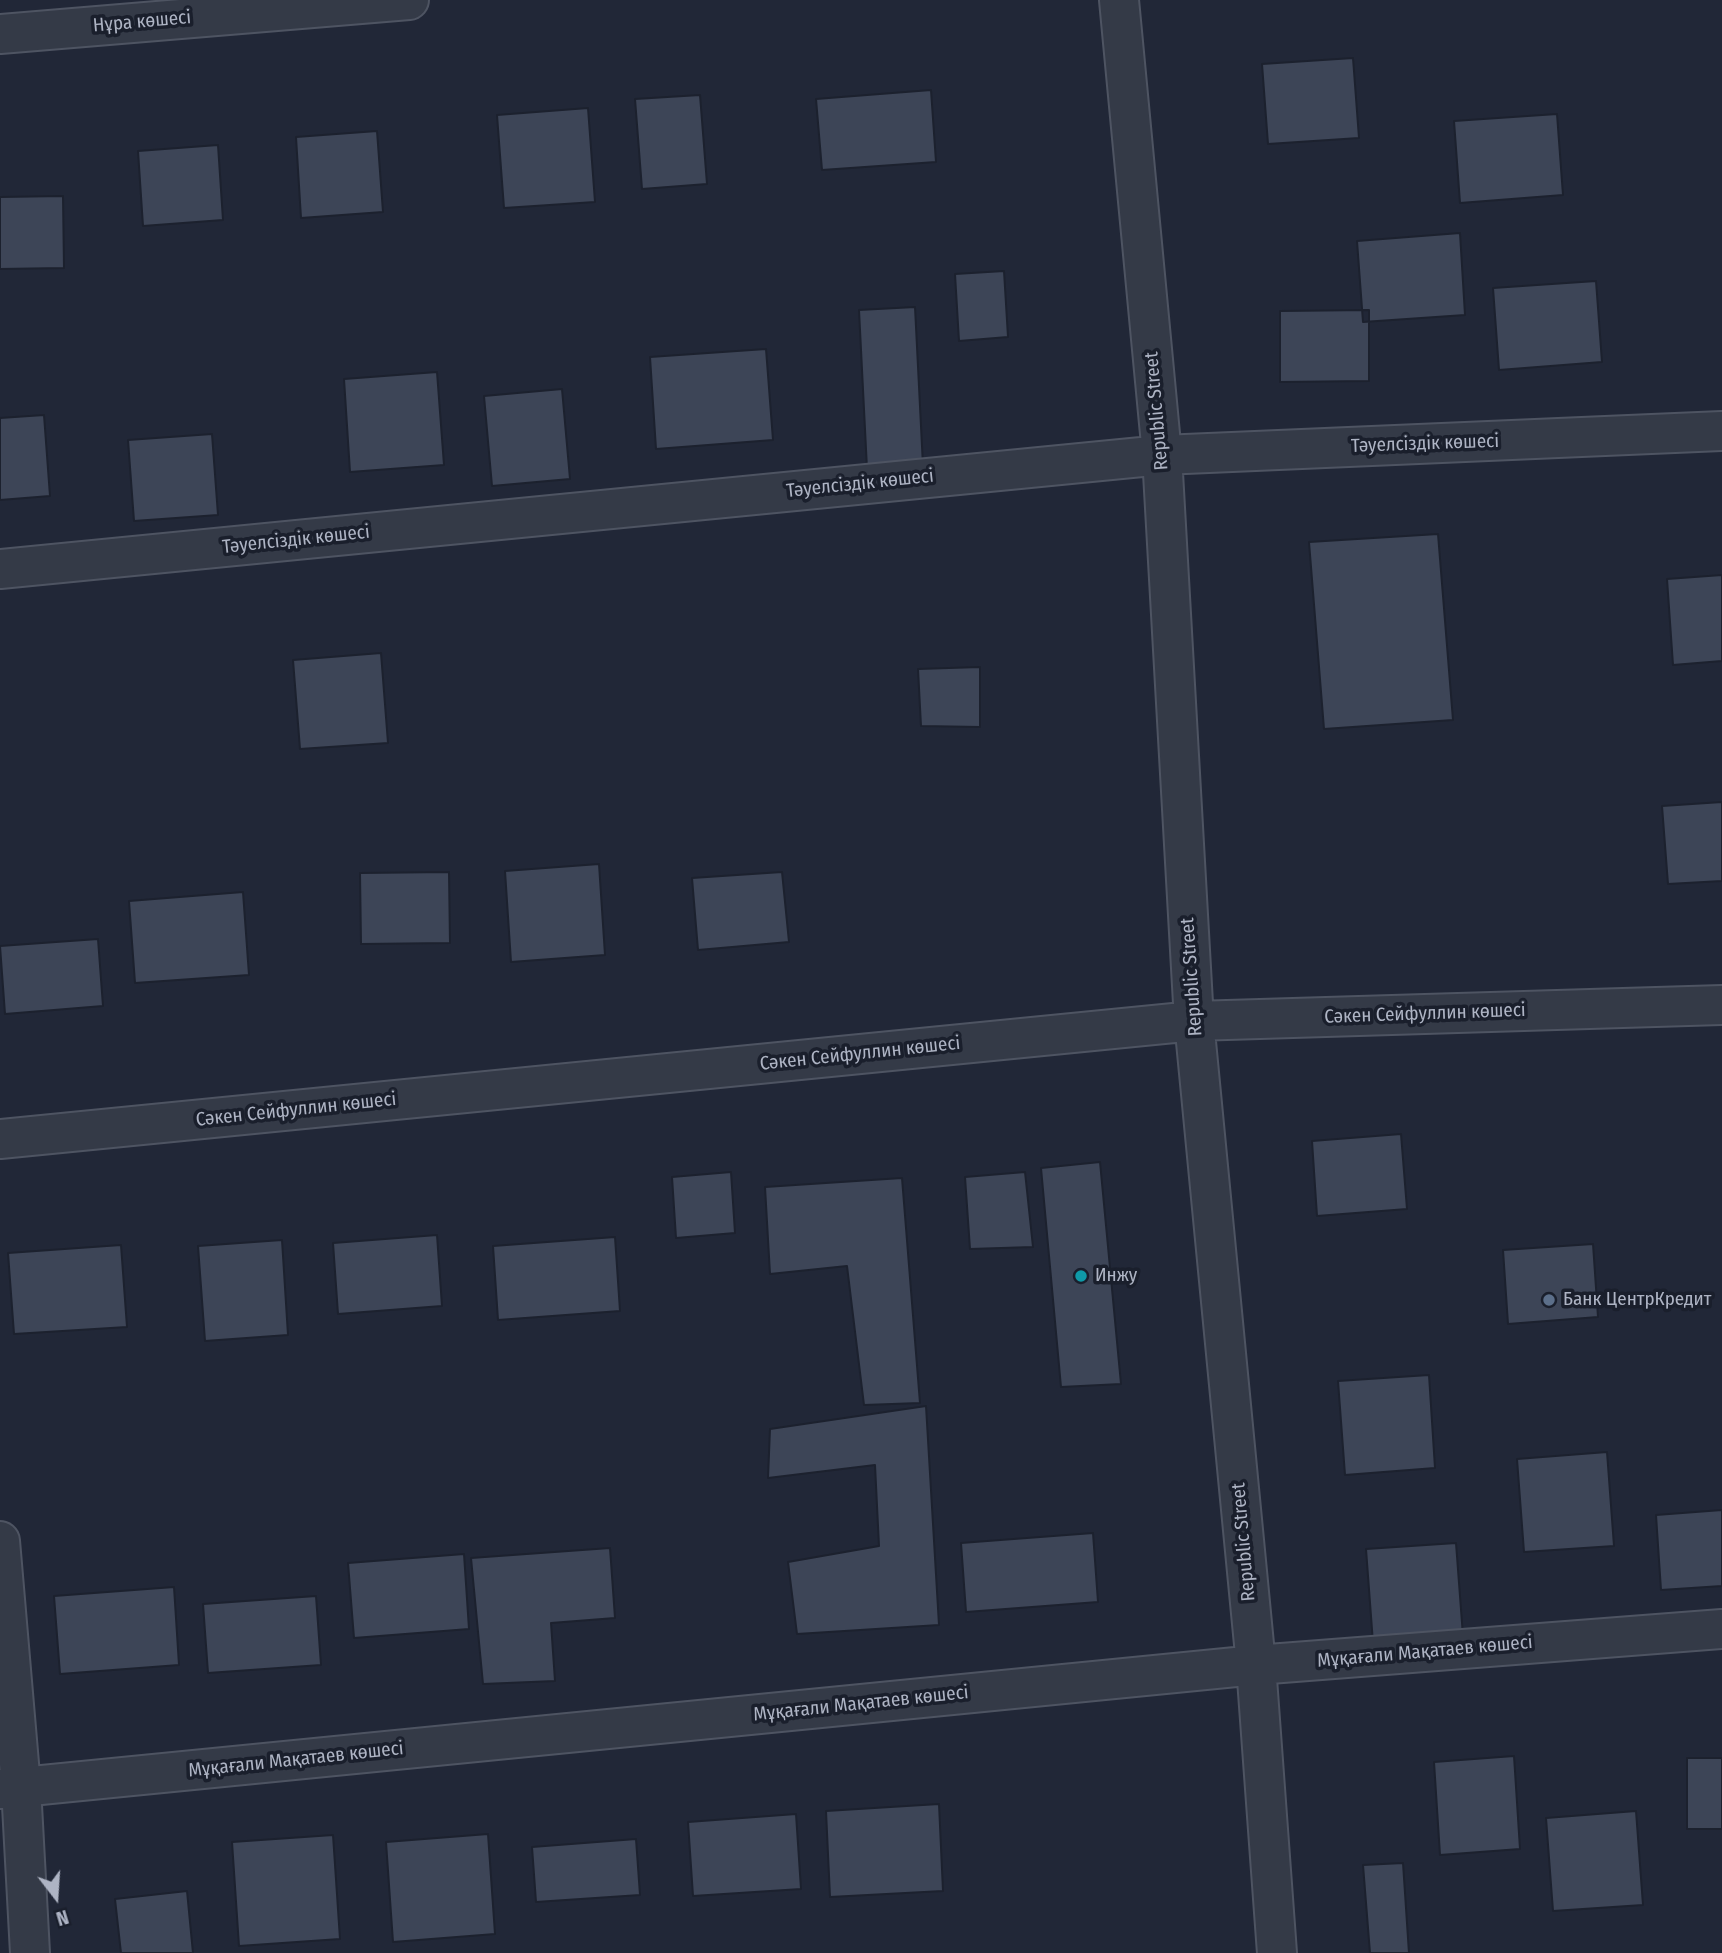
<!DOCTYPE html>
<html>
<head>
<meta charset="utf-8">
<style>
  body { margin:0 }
  #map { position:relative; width:1722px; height:1953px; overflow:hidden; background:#212737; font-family:"Fira Sans Condensed",sans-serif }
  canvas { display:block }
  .north { position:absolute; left:21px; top:1862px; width:70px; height:70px; -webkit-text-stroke:5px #1a1f2c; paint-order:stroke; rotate:163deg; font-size:19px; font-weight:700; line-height:28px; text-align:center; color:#aeb4c4 }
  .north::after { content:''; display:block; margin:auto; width:24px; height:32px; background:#aeb4c4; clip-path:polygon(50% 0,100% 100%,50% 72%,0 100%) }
</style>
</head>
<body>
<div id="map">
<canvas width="1722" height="1953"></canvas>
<div class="north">N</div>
</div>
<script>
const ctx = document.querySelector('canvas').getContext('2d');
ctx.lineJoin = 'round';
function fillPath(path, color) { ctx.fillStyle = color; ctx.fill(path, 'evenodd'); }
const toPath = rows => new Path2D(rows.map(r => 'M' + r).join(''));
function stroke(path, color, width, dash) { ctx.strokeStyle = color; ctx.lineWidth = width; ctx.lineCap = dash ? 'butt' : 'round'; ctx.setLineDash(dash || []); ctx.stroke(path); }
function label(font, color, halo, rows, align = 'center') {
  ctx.font = font + ' "Fira Sans Condensed",sans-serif'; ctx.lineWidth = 7; ctx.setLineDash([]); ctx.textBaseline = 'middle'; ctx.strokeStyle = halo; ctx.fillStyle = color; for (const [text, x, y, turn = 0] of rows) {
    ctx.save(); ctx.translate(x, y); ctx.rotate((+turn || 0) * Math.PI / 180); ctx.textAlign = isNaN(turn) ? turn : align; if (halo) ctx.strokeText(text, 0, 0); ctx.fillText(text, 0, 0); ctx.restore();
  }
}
const building = toPath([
  [1353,58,1359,138,1268,144,1262,64,1353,58],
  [931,90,936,162,822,170,816,99,931,90],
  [700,95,707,184,642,189,635,99,700,95],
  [588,108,595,202,504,208,497,115,588,108],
  [1557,114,1563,195,1460,203,1454,121,1557,114],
  [377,131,383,212,301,218,296,137,377,131],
  [218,145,223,220,143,226,138,151,218,145],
  [63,196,64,268,0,269,0,197,63,196],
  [1460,233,1465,315,1363,322,1357,241,1460,233],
  [1004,271,1008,337,959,341,955,274,1004,271],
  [1596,281,1602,362,1499,370,1493,288,1596,281],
  [915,307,923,466,867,469,859,310,915,307],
  [1369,310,1369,381,1280,382,1280,311,1369,310],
  [766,349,773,440,656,449,650,357,766,349],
  [437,372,444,465,350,472,344,379,437,372],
  [562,389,570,479,492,486,484,396,562,389],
  [44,415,50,496,0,500,0,418,44,415],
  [212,434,218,515,134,521,128,440,212,434],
  [1438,534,1453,720,1324,729,1309,542,1438,534],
  [1722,575,1722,661,1673,665,1667,579,1722,575],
  [381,653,388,743,300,749,293,660,381,653],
  [980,667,980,727,921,726,918,669,980,667],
  [1722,802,1722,881,1668,884,1662,806,1722,802],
  [599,864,605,955,511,962,505,871,599,864],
  [449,872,450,943,361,944,360,873,449,872],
  [782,872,789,942,698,950,692,878,782,872],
  [243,892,249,975,135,983,129,901,243,892],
  [98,939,103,1006,5,1014,0,946,98,939],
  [1401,1134,1407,1209,1317,1216,1312,1141,1401,1134],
  [1100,1162,1121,1384,1061,1387,1041,1168,1100,1162],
  [731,1172,735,1233,676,1238,672,1177,731,1172],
  [1025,1172,1033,1247,970,1249,965,1177,1025,1172],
  [902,1178,920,1403,864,1405,847,1266,770,1274,765,1187,902,1178],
  [437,1235,442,1306,338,1314,333,1243,437,1235],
  [615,1237,620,1311,498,1320,493,1246,615,1237],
  [282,1240,288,1335,205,1341,198,1246,282,1240],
  [1593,1244,1598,1317,1508,1324,1503,1250,1593,1244],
  [121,1245,127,1327,14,1334,8,1253,121,1245],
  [1429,1375,1435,1468,1345,1475,1338,1381,1429,1375],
  [926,1406,939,1625,797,1634,788,1562,879,1546,875,1465,768,1478,770,1429,926,1406],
  [1607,1452,1614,1546,1524,1552,1517,1459,1607,1452],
  [1722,1510,1722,1586,1661,1590,1656,1515,1722,1510],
  [1093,1533,1098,1602,966,1612,961,1543,1093,1533],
  [1456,1543,1463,1636,1373,1643,1366,1549,1456,1543],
  [610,1548,615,1618,551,1623,555,1681,483,1684,471,1558,610,1548],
  [464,1554,469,1629,354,1638,348,1563,464,1554],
  [174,1587,179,1665,60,1674,54,1596,174,1587],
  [316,1596,321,1665,208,1673,203,1604,316,1596],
  [1514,1756,1520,1849,1440,1855,1434,1762,1514,1756],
  [1687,1758,1722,1758,1722,1829,1687,1829,1687,1758],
  [939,1804,943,1891,830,1897,826,1811,939,1804],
  [1636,1811,1643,1905,1553,1911,1546,1818,1636,1811],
  [796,1814,801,1889,693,1896,688,1822,796,1814],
  [488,1834,495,1934,393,1942,386,1842,488,1834],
  [333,1835,340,1939,239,1946,232,1842,333,1835],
  [636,1839,640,1895,536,1902,532,1847,636,1839],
  [1403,1863,1409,1953,1370,1953,1363,1865,1403,1863],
  [187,1891,193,1953,121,1953,115,1899,187,1891]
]);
fillPath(building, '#3d4557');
stroke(building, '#1c212e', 2);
const minor = toPath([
  [1119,0,1162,455,1194,1021,1256,1665,1277,1953],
  [0,34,409,0],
  [0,569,1162,455,1722,431],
  [0,1139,1194,1021,1722,1005],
  [0,1541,21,1787,30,1953],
  [0,1789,1256,1665,1722,1629]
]);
stroke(minor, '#4e5462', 42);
stroke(minor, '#343a47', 38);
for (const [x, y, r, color] of [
  [1081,1276,7,"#0f9aa8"],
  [1549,1300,7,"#5c6f8a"]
]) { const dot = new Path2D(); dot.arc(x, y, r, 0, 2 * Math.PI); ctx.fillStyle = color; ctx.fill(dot); stroke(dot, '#1a1f2c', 2.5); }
label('19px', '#aeb4c4', '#1a1f2c', [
  ["Нұра көшесі",142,22,-5],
  ["Republic Street",1157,411,-95],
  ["Тәуелсіздік көшесі",1425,444,-2],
  ["Тәуелсіздік көшесі",860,484,-6],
  ["Тәуелсіздік көшесі",296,540,-6],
  ["Republic Street",1192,977,-94],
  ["Сәкен Сейфуллин көшесі",1425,1014,-2],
  ["Сәкен Сейфуллин көшесі",860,1054,-6],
  ["Сәкен Сейфуллин көшесі",296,1110,-6],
  ["Republic Street",1244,1542,-95],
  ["Мұқағали Мақатаев көшесі",1425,1652,-5],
  ["Мұқағали Мақатаев көшесі",861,1704,-6],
  ["Мұқағали Мақатаев көшесі",296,1760,-6]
]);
label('19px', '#aeb4c4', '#1a1f2c', [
  ["Инжу",1095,1276],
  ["Банк ЦентрКредит",1563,1300]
], 'left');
</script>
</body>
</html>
